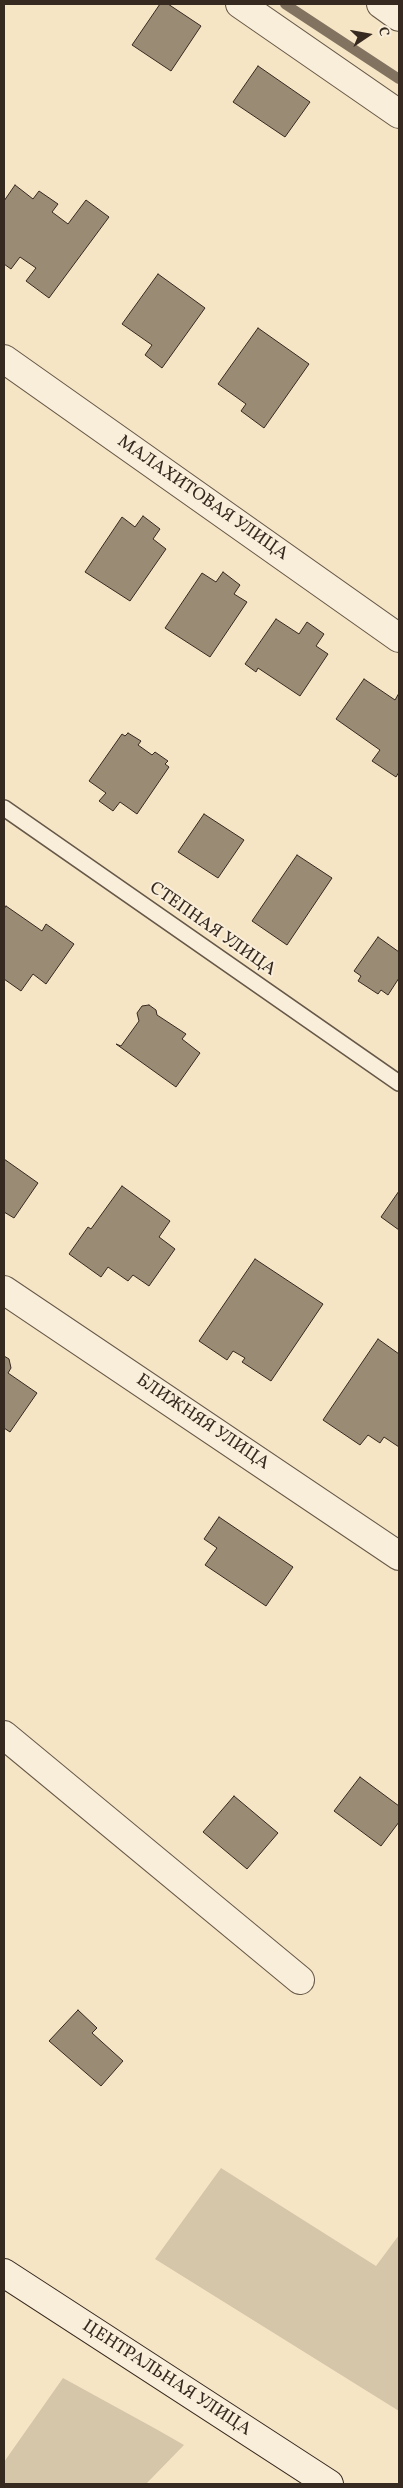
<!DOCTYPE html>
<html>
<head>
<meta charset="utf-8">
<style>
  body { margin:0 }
  #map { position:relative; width:403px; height:2488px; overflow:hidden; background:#f6e5c5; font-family:Vollkorn,serif }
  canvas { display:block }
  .frame { position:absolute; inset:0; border:5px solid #36291f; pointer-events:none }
  .north { position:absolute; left:343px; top:10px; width:50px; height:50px; -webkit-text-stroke:4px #f9eed9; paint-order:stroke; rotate:78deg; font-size:14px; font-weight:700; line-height:20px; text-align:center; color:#36291f }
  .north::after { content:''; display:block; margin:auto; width:18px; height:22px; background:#36291f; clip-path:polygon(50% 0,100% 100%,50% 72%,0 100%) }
</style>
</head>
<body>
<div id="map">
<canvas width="403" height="2488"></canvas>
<div class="frame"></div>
<div class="north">С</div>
</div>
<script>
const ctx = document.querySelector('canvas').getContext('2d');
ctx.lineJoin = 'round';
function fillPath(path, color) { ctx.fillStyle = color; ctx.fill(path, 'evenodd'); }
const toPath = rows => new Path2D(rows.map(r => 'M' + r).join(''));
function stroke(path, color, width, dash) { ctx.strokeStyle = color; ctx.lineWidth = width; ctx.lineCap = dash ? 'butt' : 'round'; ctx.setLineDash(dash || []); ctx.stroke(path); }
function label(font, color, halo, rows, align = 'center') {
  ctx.font = font + ' Vollkorn,serif'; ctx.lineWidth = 4; ctx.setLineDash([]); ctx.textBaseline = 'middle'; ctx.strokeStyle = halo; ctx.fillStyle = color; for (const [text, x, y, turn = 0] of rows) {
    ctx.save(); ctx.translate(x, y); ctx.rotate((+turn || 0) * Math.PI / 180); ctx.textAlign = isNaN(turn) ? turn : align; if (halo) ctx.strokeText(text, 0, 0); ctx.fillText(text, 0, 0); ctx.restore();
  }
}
fillPath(toPath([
  [221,2168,376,2266,399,2235,399,2411,155,2259],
  [63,2378,156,2429,184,2445,146,2484,4,2484,4,2462]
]), '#d5c5a9');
stroke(toPath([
  [285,4,399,79]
]), '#827361', 10);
const building = toPath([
  [160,4,168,4,201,26,171,71,132,45,160,4],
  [258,66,310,102,285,137,233,102,258,66],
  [15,185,33,199,39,191,58,204,52,212,68,224,86,200,109,217,49,298,26,281,36,268,20,257,11,269,4,264,4,201,15,185],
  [158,274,205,308,162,368,145,355,152,345,122,324,158,274],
  [258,328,309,364,264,428,241,411,246,404,218,384,258,328],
  [143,516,160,529,153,539,166,549,130,601,85,572,122,517,135,527,143,516],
  [223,572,240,585,234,594,247,602,210,657,165,628,202,573,216,582,223,572],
  [276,619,299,634,307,622,324,634,316,646,328,654,300,696,258,668,256,672,245,664,276,619],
  [364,679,395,700,399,693,399,772,396,777,372,761,380,750,336,719,364,679],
  [128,733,141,741,138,745,152,755,155,752,168,761,165,764,169,767,137,814,120,802,113,811,99,801,106,793,89,781,122,734,125,736,128,733],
  [204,814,244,840,218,878,178,852,204,814],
  [297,855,332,878,287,945,252,921,297,855],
  [6,906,42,931,46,924,74,944,46,984,33,974,21,991,4,979,4,909,6,906],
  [378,937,399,952,399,978,388,995,381,990,378,994,358,981,361,976,354,971,378,937],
  [149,1005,156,1010,157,1015,186,1034,182,1039,200,1053,176,1087,116,1044,121,1046,139,1021,137,1013,142,1006,149,1005],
  [4,1159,38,1183,14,1218,4,1212,4,1159],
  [122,1186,170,1221,159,1237,175,1249,149,1286,133,1275,128,1281,108,1267,101,1277,69,1254,88,1227,91,1229,122,1186],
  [399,1191,399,1230,381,1217,399,1191],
  [255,1259,323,1304,271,1381,242,1362,245,1358,233,1351,227,1360,199,1341,255,1259],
  [378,1339,399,1354,399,1447,384,1437,380,1443,368,1435,360,1445,323,1420,378,1339],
  [4,1356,9,1359,11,1368,8,1373,37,1393,10,1432,4,1428,4,1356],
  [219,1517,293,1567,266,1606,205,1565,217,1548,204,1539,219,1517],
  [360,1777,399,1806,399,1822,381,1846,334,1811,360,1777],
  [234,1796,278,1833,247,1869,203,1832,234,1796],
  [78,2010,97,2028,92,2033,123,2061,101,2086,49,2041,78,2010]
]);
fillPath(building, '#9a8b75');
stroke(building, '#36291f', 1);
const service = toPath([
  [4,808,399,1083]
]);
const minor = toPath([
  [240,4,399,114],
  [381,4,399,17],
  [4,359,399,638],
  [4,1290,399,1556],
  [4,1735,300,1980]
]);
const secondary = toPath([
  [4,2273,329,2484]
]);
stroke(service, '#665848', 18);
stroke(minor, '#665848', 30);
stroke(secondary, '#36291f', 30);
stroke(service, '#f9eed9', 15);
stroke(minor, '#f9eed9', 28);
stroke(secondary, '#f9eed9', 28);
label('18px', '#36291f', '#f9eed9', [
  ["МАЛАХИТОВАЯ УЛИЦА",202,499,35],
  ["СТЕПНАЯ УЛИЦА",212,930,35],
  ["БЛИЖНЯЯ УЛИЦА",202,1423,34],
  ["ЦЕНТРАЛЬНАЯ УЛИЦА",166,2379,33]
]);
</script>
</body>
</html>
